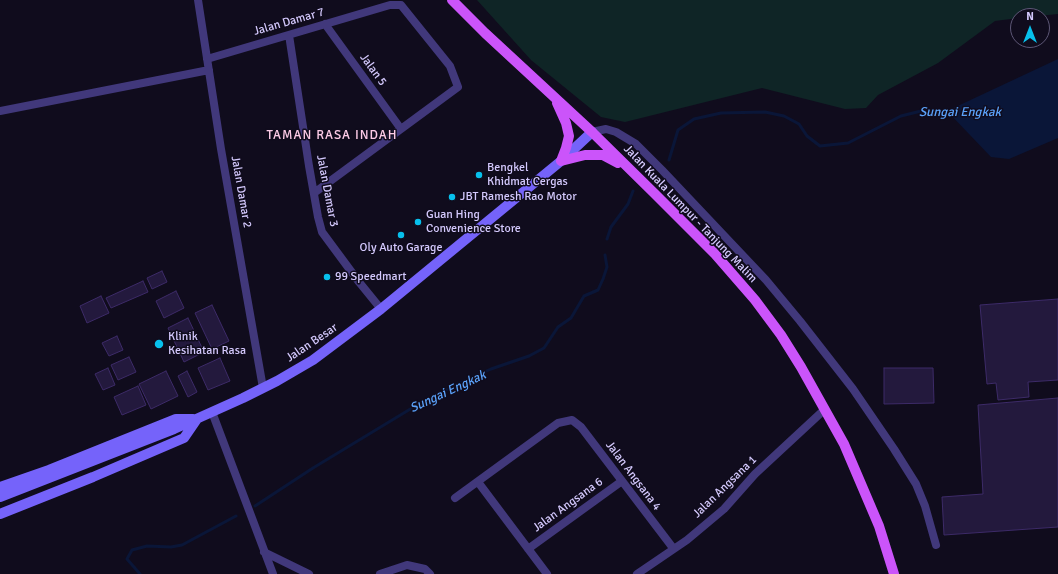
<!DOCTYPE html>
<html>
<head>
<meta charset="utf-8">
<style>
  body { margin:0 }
  #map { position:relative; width:1058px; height:574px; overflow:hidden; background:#100c1d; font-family:Signika,sans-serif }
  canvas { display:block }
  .north { position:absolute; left:1010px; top:8px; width:40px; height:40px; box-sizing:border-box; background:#100c1d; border:1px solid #5e5877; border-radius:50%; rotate:0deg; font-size:11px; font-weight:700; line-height:16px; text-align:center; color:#d4c9fd }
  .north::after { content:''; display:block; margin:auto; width:14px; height:18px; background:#07c0ec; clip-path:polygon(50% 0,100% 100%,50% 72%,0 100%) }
</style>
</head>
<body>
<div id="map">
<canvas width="1058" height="574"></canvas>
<div class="north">N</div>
</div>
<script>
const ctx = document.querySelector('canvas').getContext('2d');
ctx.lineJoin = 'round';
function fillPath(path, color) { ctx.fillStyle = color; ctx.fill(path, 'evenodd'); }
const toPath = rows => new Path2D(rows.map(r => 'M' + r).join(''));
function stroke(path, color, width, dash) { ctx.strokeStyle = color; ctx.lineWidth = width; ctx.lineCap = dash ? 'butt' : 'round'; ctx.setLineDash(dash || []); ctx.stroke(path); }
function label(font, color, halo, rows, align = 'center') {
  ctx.font = font + ' Signika,sans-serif'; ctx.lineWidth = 3; ctx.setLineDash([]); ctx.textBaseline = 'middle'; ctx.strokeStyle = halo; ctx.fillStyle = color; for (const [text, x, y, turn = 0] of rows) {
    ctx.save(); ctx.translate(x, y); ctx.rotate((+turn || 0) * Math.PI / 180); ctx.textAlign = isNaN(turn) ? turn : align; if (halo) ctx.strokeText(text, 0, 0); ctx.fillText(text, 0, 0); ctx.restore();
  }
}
fillPath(toPath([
  [477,0,1058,0,1058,14,1038,16,1018,16,1018,18,995,21,938,63,878,95,866,108,845,109,762,88,625,122,601,117,531,60]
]), '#0f2526');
fillPath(toPath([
  [1058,59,1058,138,1009,159,991,157,947,111]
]), '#0a1638');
stroke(toPath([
  [669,160,678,130,694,119,721,113,765,112,784,116,799,124,807,136,820,146,848,143,901,116,921,111,950,111],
  [607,239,611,227,628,204,633,191],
  [255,506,313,468,412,408,462,382,491,369,529,356,544,348,558,327,571,318,584,296,598,290,603,279,607,267,605,255],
  [140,574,127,559,132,550,147,546,171,547,182,545,236,516]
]), '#0a1638', 3);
const building = toPath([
  [162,271,167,282,152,289,147,278,162,271],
  [143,281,148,292,111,308,106,298,143,281],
  [176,291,184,308,164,318,156,301,176,291],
  [101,296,109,313,87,323,80,306,101,296],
  [1058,299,1058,380,1028,382,1029,397,998,400,996,383,987,384,980,305,1058,299],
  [212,305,229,341,212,349,195,313,212,305],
  [188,318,204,352,184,362,168,328,188,318],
  [117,336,123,350,109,356,102,343,117,336],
  [129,357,136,372,118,380,111,365,129,357],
  [220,358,230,381,208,390,198,368,220,358],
  [108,368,115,385,103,390,95,374,108,368],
  [884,368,933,368,934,403,884,404,884,368],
  [166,371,178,396,151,409,139,384,166,371],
  [187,371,197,392,188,397,178,376,187,371],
  [138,386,146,405,122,415,114,397,138,386],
  [1058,398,1058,527,944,535,942,497,983,494,978,405,1058,398]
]);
fillPath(building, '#23193d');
stroke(building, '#3d2b68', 1);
stroke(toPath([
  [198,0,221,149,263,388],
  [325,24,401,129],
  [289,35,309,166,318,217,322,232,359,282,381,309],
  [207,59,390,5,401,5,450,66,458,87,314,193],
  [0,111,209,70],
  [592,132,606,129,616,132,636,144,662,170,766,280,800,321,853,389,894,449,916,484,925,506,936,545],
  [212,412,273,574],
  [478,482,547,574],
  [455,498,558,423,572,420,581,427,673,548],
  [528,549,622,481],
  [264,552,309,574],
  [380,574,407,565,425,569,430,574],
  [637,574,687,540,724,509,755,474,824,410]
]), '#41387b', 8);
stroke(toPath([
  [0,487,49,470,176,419,193,419],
  [0,497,174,429,243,398,277,381,313,360,381,309,561,161,592,132],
  [0,514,93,477,184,438,197,419]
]), '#7563fa', 10);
stroke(toPath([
  [452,0,485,33,592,132,654,193,715,254,755,300,781,335,801,367,844,444,879,526,894,574],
  [557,103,566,123,569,136,566,148,561,161],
  [561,161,585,155,603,155,618,163]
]), '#cb54fa', 10);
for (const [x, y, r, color] of [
  [479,175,4,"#07c0ec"],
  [452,197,4,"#07c0ec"],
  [418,222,4,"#07c0ec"],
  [401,235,4,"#07c0ec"],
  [327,277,4,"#07c0ec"],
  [159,344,5,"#07c0ec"]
]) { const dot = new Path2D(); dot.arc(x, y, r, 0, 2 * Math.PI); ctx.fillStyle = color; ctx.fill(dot); stroke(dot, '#100c1d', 1.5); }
label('12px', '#d4c9fd', '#100c1d', [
  ["Jalan Damar 7",289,22,-16],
  ["Jalan 5",373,70,54],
  ["Jalan Damar 3",327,191,79],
  ["Jalan Damar 2",241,192,80],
  ["Jalan Kuala Lumpur - Tanjung Malim",690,214,46],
  ["Jalan Besar",312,343,-34],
  ["Jalan Angsana 4",633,476,53],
  ["Jalan Angsana 1",725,487,-44],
  ["Jalan Angsana 6",568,505,-36]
]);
label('12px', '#d4c9fd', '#100c1d', [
  ["Bengkel",487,168],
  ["Khidmat Cergas",487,182],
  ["JBT Ramesh Rao Motor",460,197],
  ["Guan Hing",426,215],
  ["Convenience Store",426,229],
  ["Oly Auto Garage",401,248,"center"],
  ["99 Speedmart",335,277],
  ["Klinik",168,337],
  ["Kesihatan Rasa",168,351]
], 'left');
label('italic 13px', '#5ba2fa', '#100c1d', [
  ["Sungai Engkak",960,113],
  ["Sungai Engkak",448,392,-25]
]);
ctx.letterSpacing = '1px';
label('13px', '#fdcbe7', '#100c1d', [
  ["TAMAN RASA INDAH",332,136]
]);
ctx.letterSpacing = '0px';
</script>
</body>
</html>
